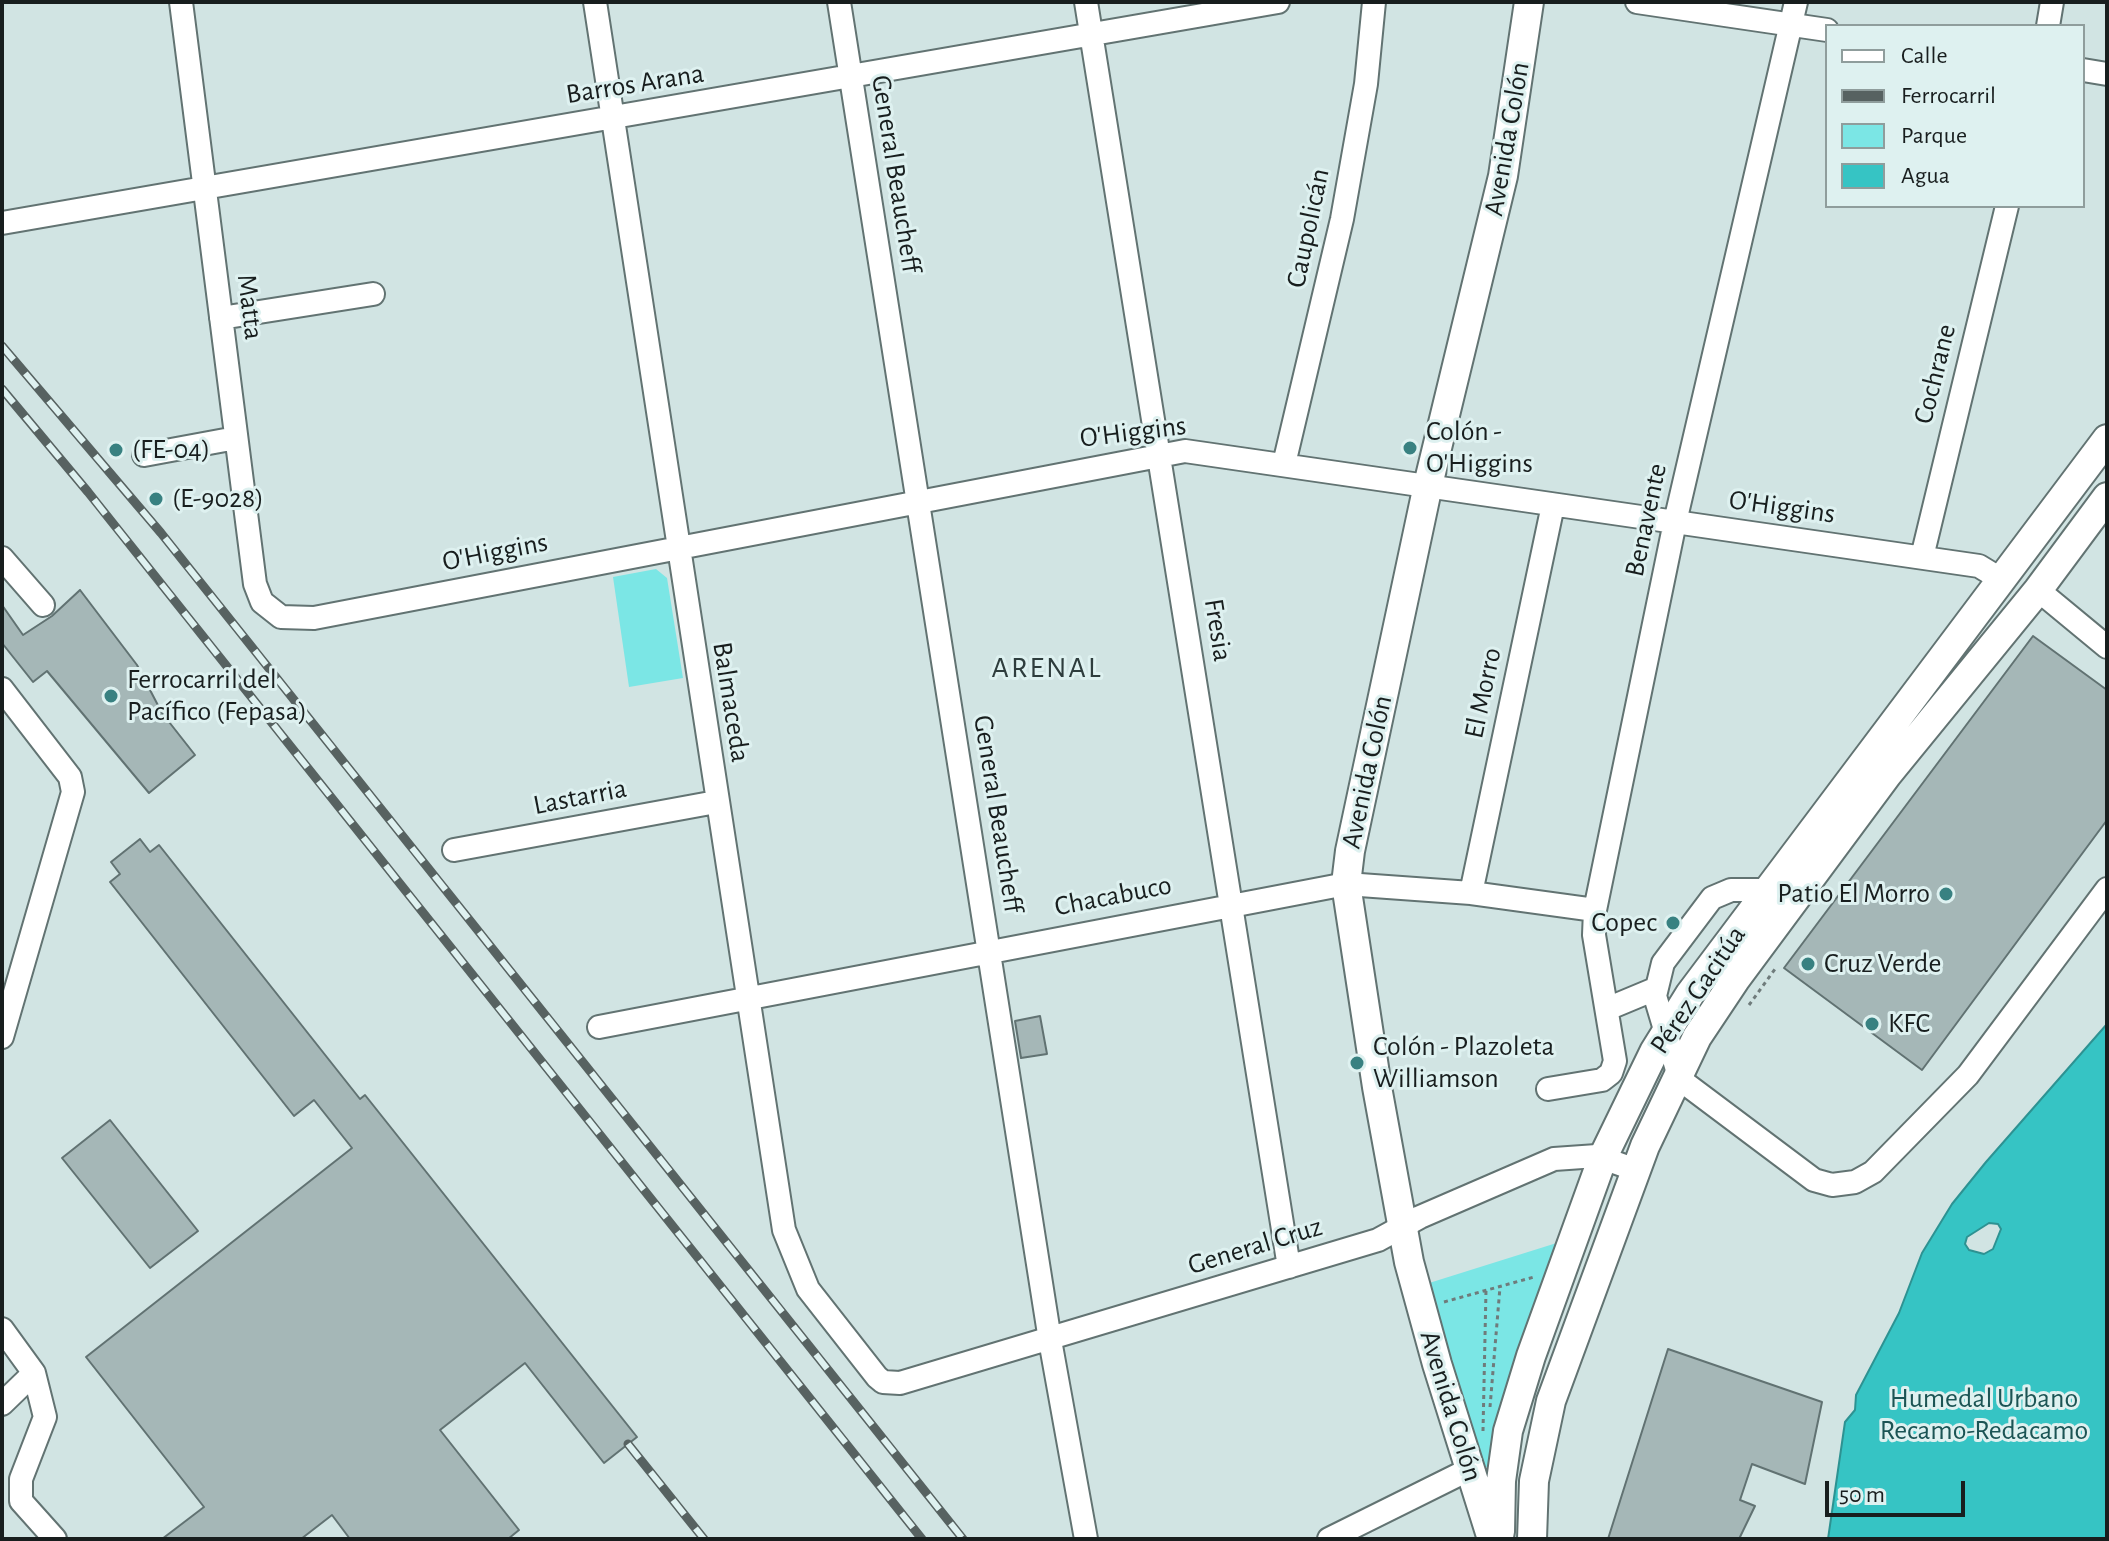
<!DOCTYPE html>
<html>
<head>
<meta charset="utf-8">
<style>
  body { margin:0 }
  #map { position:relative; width:2109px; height:1541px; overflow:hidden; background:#d1e4e3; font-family:"Alegreya Sans",sans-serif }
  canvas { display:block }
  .frame { position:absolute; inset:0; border:4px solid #181e1e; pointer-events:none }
  .legend { position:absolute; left:1825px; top:24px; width:260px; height:184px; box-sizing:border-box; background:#def1f0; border:2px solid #8f9d9c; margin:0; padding:10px 14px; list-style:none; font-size:24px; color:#181e1e }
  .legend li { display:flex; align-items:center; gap:16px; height:40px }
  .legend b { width:40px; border:2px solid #8f9d9c }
  .scale { position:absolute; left:1825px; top:1481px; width:140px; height:36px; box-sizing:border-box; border:4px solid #181e1e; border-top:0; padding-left:10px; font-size:24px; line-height:28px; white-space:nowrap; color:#181e1e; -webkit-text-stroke:6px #def1f0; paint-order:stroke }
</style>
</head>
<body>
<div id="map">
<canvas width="2109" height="1541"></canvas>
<div class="frame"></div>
<ul class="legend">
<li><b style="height:10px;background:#fff"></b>Calle</li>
<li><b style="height:10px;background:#576261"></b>Ferrocarril</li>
<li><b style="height:22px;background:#7be6e5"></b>Parque</li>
<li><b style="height:22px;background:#36c4c4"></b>Agua</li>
</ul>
<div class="scale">50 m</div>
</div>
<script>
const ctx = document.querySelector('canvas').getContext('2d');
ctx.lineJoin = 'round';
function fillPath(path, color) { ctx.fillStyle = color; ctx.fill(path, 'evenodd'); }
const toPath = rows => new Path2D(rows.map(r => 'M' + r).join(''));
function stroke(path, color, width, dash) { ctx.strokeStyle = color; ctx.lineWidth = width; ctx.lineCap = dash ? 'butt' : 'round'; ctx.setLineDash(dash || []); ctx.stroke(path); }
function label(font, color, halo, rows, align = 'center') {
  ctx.font = font + ' "Alegreya Sans",sans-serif'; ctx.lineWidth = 6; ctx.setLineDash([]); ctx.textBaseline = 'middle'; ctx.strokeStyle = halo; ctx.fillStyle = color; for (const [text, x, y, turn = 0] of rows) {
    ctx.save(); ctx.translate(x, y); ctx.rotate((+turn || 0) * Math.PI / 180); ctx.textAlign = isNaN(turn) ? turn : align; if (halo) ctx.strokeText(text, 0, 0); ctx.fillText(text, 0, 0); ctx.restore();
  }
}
fillPath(toPath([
  [656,569,667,578,683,678,629,687,613,577],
  [1563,1241,1492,1467,1482,1467,1426,1284]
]), '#7be6e5');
const water = toPath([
  [2107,1024,2107,1539,1828,1539,1845,1422,1855,1410,1856,1395,1899,1313,1922,1253,1952,1204,1986,1162,2107,1024],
  [1989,1223,1998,1224,2001,1229,1993,1249,1984,1254,1969,1250,1965,1244,1967,1237,1989,1223]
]);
fillPath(water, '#36c4c4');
stroke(water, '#2d9292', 2);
const building = toPath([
  [80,590,137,665,162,713,195,755,149,793,47,671,33,682,2,643,2,605,23,635,52,616,80,590],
  [2033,636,2107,690,2107,820,1922,1070,1784,968,2033,636],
  [140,839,150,852,159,845,360,1099,365,1095,637,1437,604,1463,525,1363,440,1430,519,1530,508,1539,350,1539,332,1515,301,1539,162,1539,204,1507,86,1357,352,1148,314,1100,294,1116,110,882,120,874,111,862,140,839],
  [1040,1016,1047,1054,1021,1058,1015,1021,1040,1016],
  [110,1120,198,1231,150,1268,62,1158,110,1120],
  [1668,1349,1822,1402,1805,1484,1752,1464,1740,1500,1755,1506,1739,1539,1608,1539,1668,1349]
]);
fillPath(building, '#a5b7b7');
stroke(building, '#617272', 2);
const minor = toPath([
  [181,2,255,584,262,602,281,617,314,618,1185,451,1979,566,2002,580],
  [595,2,784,1230,808,1289,877,1377,883,1382,900,1383,1378,1240,1420,1217,1554,1159,1597,1156,1636,1170],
  [839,2,1050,1340,1086,1539],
  [1086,2,1289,1267],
  [1637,2,1827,30],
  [2048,26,2052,2],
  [2083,70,2107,74],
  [2,223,1278,2],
  [221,318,373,294],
  [144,455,236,438],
  [1284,464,1342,219,1366,84,1374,2],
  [1922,557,2007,206],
  [2,558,43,605],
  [2038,590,2107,647],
  [2,689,70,777,73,792,2,1037],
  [454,850,716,802],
  [1768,890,1731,890,1712,898,1663,963,1655,996,1678,1073,1686,1084,1814,1180,1832,1185,1855,1182,1873,1172,1968,1075,2107,889],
  [1471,893,1553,505],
  [1607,1009,1655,989],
  [599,1027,1346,884,1471,893,1595,910],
  [1548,1089,1602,1080,1611,1073,1615,1061,1594,935,1595,910,1675,522,1796,2],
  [2,1329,34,1373,45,1417,21,1479,21,1501,55,1539],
  [2,1404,34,1373],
  [1329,1539,1470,1469]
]);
const major = toPath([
  [1500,1532,1501,1481,1508,1431,1531,1356,1603,1157,1654,1052,1690,994,2107,439],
  [1492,1539,1437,1364,1409,1262,1377,1087,1346,884,1350,851,1428,485,1503,176,1529,2],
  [1532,1539,1534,1481,1551,1401,1645,1146,1697,1037,1735,980,1887,775,2038,590,2107,497]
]);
stroke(minor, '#627372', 26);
stroke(major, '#627372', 32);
stroke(toPath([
  [1749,1005,1775,969],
  [1444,1302,1534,1277],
  [1490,1407,1500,1287],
  [1483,1431,1486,1290]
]), '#6f7b7b', 3, [4, 4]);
stroke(minor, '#fff', 22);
stroke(major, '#fff', 28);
const rail = toPath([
  [2,346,161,533,963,1539],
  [2,389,88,492,922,1539],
  [628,1444,704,1539]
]);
stroke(rail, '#576261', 9);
stroke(rail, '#def1f0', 6, [18]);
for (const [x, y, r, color] of [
  [1410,448,8,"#388181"],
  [116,450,8,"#388181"],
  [156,499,8,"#388181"],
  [111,696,8,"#388181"],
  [1946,894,8,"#388181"],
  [1673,923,8,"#388181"],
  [1808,964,8,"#388181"],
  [1872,1024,8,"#388181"],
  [1357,1063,8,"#388181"]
]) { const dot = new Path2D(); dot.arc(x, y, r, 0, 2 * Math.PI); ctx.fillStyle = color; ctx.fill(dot); stroke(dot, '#def1f0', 3); }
label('28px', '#181e1e', '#def1f0', [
  ["Barros Arana",635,84,-9],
  ["Avenida Colón",1507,139,-80],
  ["General Beaucheff",896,174,81],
  ["Caupolicán",1308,228,-78],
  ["Matta",250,307,83],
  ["Cochrane",1935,374,-76],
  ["O'Higgins",1133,432,-7],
  ["O'Higgins",1782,507,8],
  ["Benavente",1646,520,-78],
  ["O'Higgins",495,552,-11],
  ["Fresia",1218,630,81],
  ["El Morro",1483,693,-78],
  ["Balmaceda",731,702,81],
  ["Avenida Colón",1367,772,-78],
  ["Lastarria",580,797,-11],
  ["General Beaucheff",998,814,81],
  ["Chacabuco",1113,896,-11],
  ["Pérez Gacitúa",1698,990,-56],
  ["General Cruz",1255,1246,-17],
  ["Avenida Colón",1451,1406,73]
]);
label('28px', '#181e1e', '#def1f0', [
  ["Colón -",1426,432],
  ["O'Higgins",1426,464],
  ["(FE-04)",132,450],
  ["(E-9028)",172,499],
  ["Ferrocarril del",127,680],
  ["Pacífico (Fepasa)",127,712],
  ["Patio El Morro",1930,894,"right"],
  ["Copec",1657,923,"right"],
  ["Cruz Verde",1824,964],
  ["KFC",1888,1024],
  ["Colón - Plazoleta",1373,1047],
  ["Williamson",1373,1079]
], 'left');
label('28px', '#1b5454', '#def1f0', [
  ["Humedal Urbano",1984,1399],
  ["Recamo-Redacamo",1984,1431]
]);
ctx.letterSpacing = '2px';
label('30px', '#2e3d3d', '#def1f0', [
  ["ARENAL",1047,668]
]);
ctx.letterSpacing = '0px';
</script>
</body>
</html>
